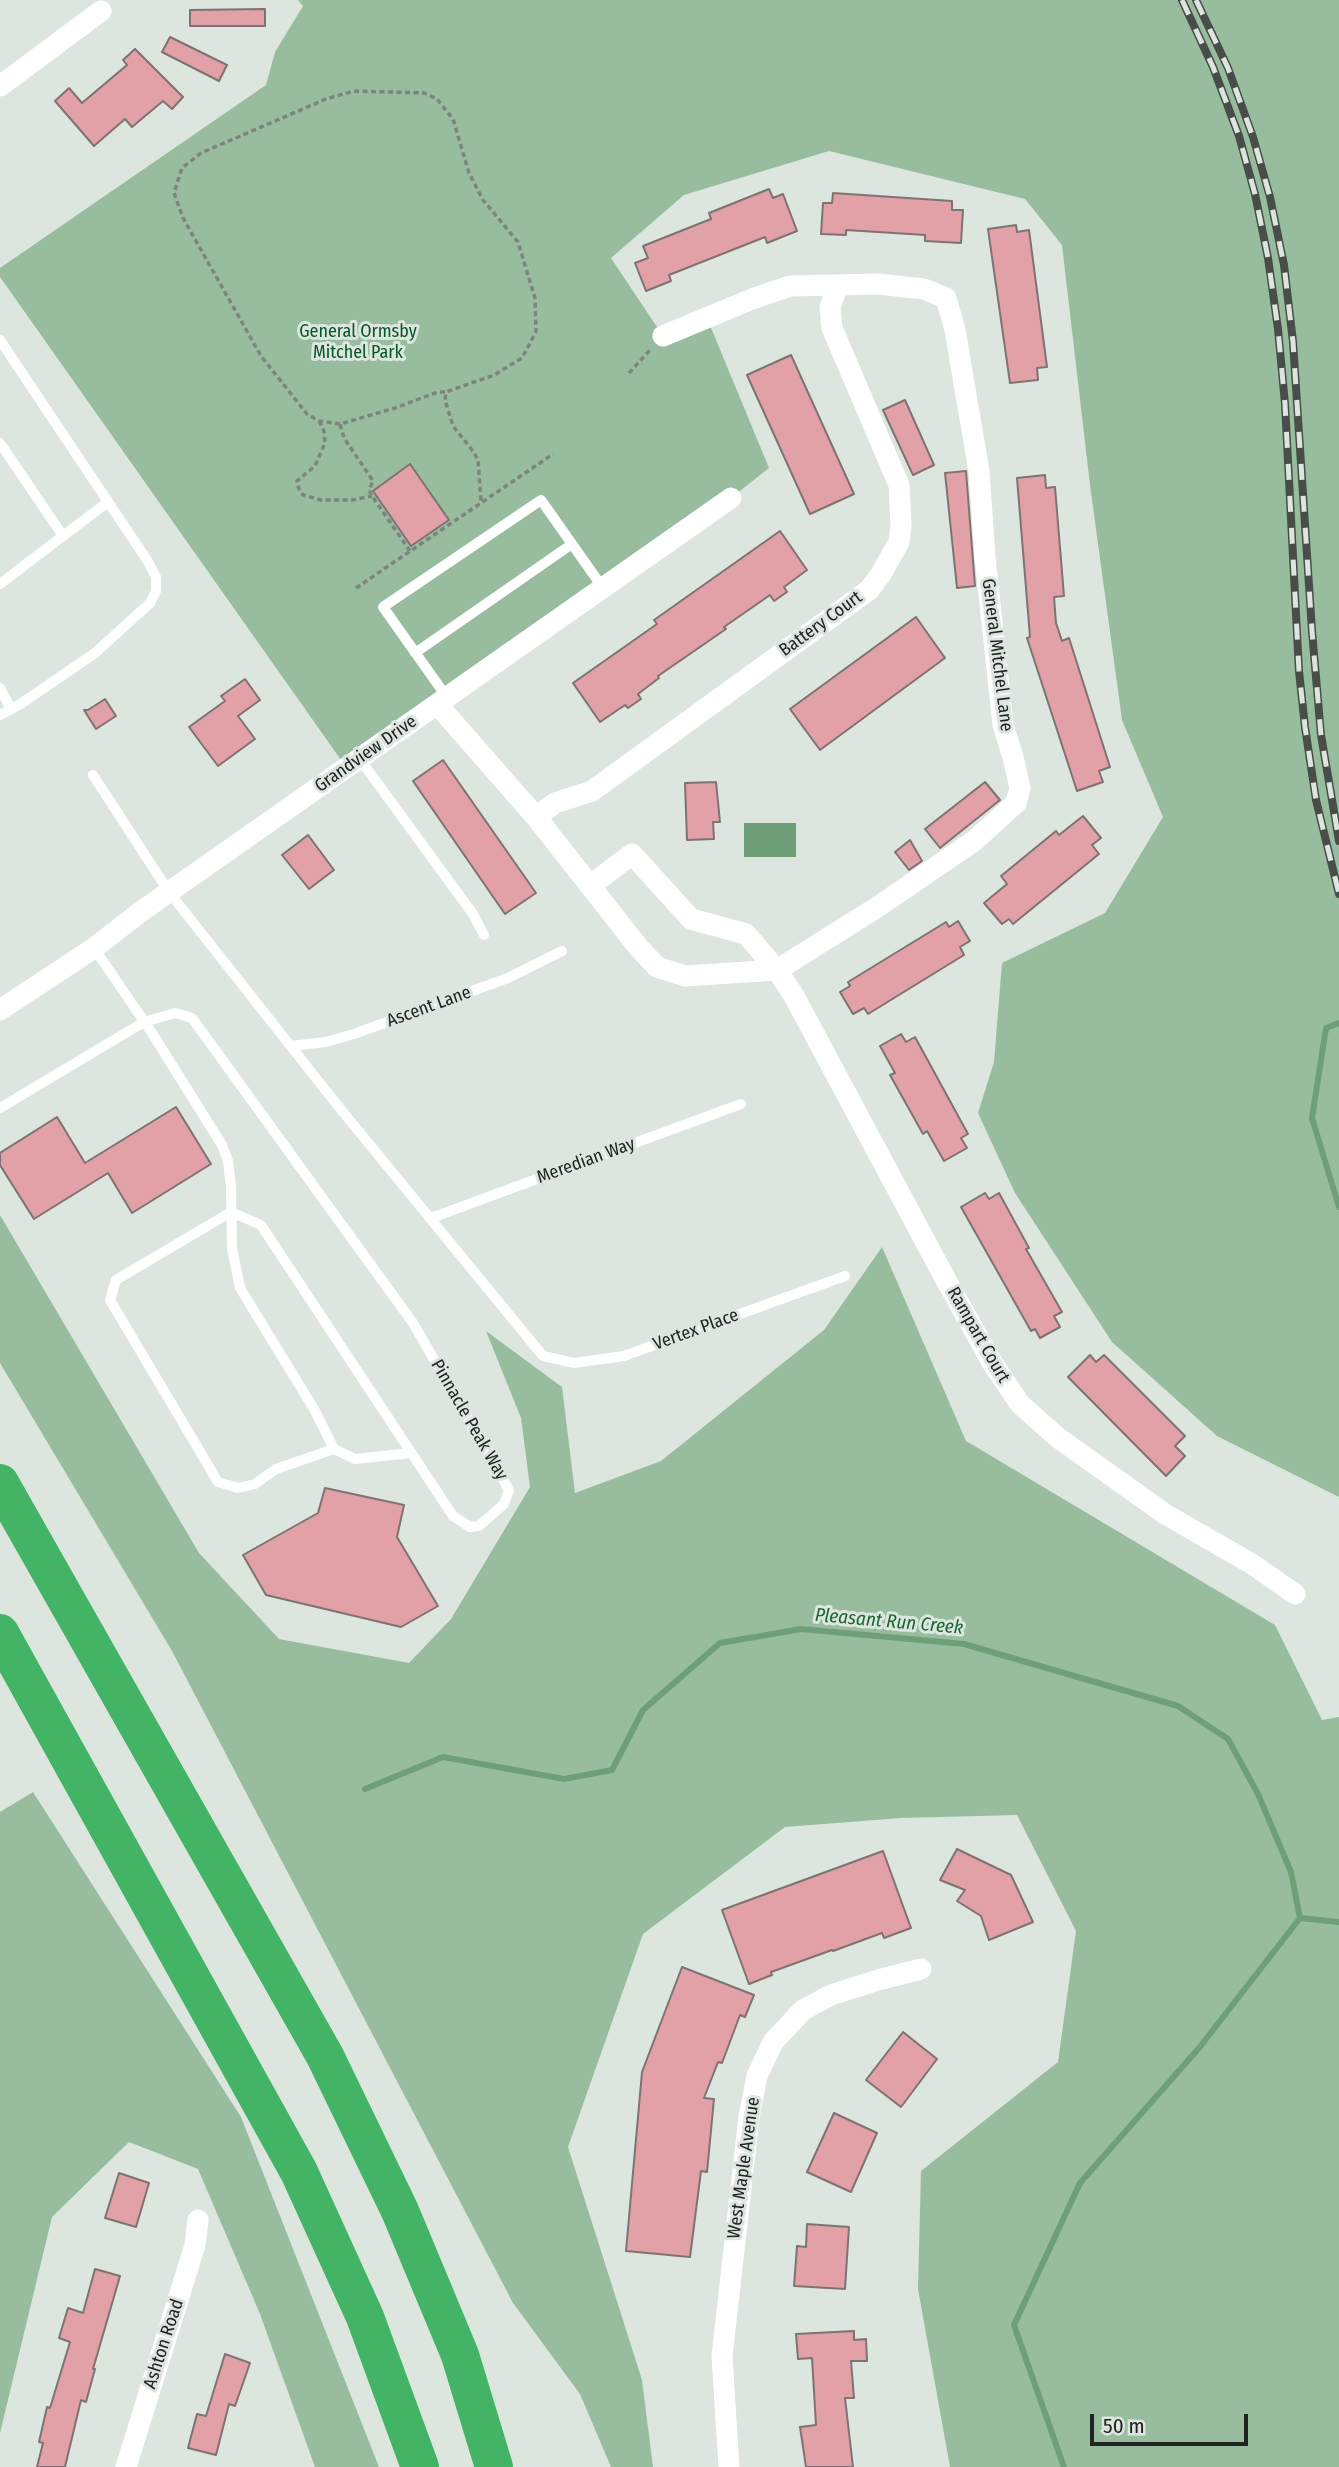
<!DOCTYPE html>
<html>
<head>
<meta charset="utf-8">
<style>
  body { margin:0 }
  #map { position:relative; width:1339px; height:2467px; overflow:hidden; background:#dce6de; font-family:"Fira Sans Condensed",sans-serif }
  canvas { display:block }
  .scale { position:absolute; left:1090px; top:2414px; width:158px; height:32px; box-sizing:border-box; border:4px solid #202320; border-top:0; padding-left:9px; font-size:21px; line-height:24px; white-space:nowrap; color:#202320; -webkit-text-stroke:5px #dce6de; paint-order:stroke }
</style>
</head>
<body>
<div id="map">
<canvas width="1339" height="2467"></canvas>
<div class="scale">50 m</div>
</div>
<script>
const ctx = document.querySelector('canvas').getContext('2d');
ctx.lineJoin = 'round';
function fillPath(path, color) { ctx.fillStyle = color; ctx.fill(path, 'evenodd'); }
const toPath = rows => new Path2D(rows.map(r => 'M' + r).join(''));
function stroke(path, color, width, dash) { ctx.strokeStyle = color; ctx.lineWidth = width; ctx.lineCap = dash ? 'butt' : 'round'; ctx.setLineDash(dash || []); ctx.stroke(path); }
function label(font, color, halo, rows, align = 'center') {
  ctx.font = font + ' "Fira Sans Condensed",sans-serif'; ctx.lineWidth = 6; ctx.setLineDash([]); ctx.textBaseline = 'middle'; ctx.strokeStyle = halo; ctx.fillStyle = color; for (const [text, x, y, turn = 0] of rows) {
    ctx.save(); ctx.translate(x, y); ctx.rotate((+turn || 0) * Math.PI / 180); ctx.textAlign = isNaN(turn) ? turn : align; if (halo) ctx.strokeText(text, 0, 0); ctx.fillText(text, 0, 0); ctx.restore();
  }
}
fillPath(toPath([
  [298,0,1339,0,1339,1497,1217,1436,1112,1342,1015,1193,978,1113,994,1062,1002,963,1105,913,1163,817,1122,720,1090,485,1062,245,1025,199,829,151,684,195,611,258,663,336,707,318,769,468,731,498,346,767,0,277,0,268,266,85,275,52,303,6],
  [0,1215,199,1553,279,1639,409,1663,451,1619,530,1487,521,1418,486,1331,562,1387,575,1493,661,1461,824,1330,882,1247,966,1441,1275,1625,1322,1720,1339,1717,1339,2467,950,2467,918,2289,921,2171,1058,2062,1076,1931,1017,1815,901,1818,785,1827,643,1934,568,2147,642,2380,653,2467,611,2467,580,2394,513,2303,172,1651,0,1363],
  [33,1792,241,2117,379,2467,315,2467,260,2314,198,2169,129,2142,52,2217,0,2433,0,1812]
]), '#97bd9e');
fillPath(toPath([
  [744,823,796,823,796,857,744,857]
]), '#6f9f79');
stroke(toPath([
  [1339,1023,1326,1028,1312,1118,1339,1207],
  [365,1789,443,1757,564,1779,612,1770,643,1710,720,1643,801,1629,964,1644,1178,1706,1228,1739,1258,1794,1291,1872,1300,1918],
  [1300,1918,1339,1922],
  [1064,2467,1014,2325,1080,2183,1199,2048,1300,1918]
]), '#6f9f79', 6);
const building = toPath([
  [265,9,265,26,190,26,190,10,265,9],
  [170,37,227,65,219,81,162,52,170,37],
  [135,49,183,97,172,109,163,101,132,127,125,119,94,146,55,101,69,88,82,103,127,65,123,60,135,49],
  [769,189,773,198,783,194,797,231,767,243,765,237,669,275,671,281,646,291,635,263,648,258,643,246,711,219,709,213,769,189],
  [833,193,952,201,952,210,963,210,961,243,925,241,925,235,846,230,846,235,821,234,823,203,832,203,833,193],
  [1016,225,1017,232,1029,230,1047,367,1037,368,1038,380,1010,383,988,229,1016,225],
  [791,355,854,494,810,514,747,375,791,355],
  [905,400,934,465,913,475,883,410,905,400],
  [410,464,449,520,411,546,373,491,410,464],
  [966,471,975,586,957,588,945,473,966,471],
  [1045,475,1046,488,1055,487,1064,596,1054,597,1056,623,1062,641,1069,638,1110,767,1099,771,1103,782,1077,791,1027,638,1030,637,1017,478,1045,475],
  [780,531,807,570,784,587,787,592,774,601,770,595,724,627,726,629,658,676,659,678,638,694,641,699,628,708,625,705,600,722,573,683,657,624,654,620,780,531],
  [916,617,945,658,820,750,790,709,916,617],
  [245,679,260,700,238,716,255,739,218,766,189,727,225,701,221,696,245,679],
  [105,699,116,716,96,729,84,710,88,710,105,699],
  [443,760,536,893,505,914,413,781,443,760],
  [716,782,720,822,713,822,714,839,687,840,685,783,716,782],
  [985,782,1000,800,940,848,925,829,985,782],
  [1083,816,1101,838,1092,845,1099,854,1013,924,1009,919,1002,924,984,903,1007,884,1001,876,1056,831,1059,835,1083,816],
  [308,835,334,870,309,889,282,855,308,835],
  [910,840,922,861,909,870,895,852,910,840],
  [958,921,970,941,960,947,964,955,868,1014,864,1008,853,1014,840,992,850,986,848,982,946,922,949,927,958,921],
  [901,1034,906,1042,915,1037,968,1134,961,1138,967,1148,944,1161,927,1131,923,1134,890,1075,895,1073,880,1046,901,1034],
  [176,1107,211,1164,132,1213,108,1173,34,1219,0,1165,0,1153,57,1117,85,1163,176,1107],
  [985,1193,989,1199,999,1193,1029,1248,1026,1249,1062,1312,1054,1316,1060,1327,1040,1338,1035,1329,1031,1331,961,1207,985,1193],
  [1090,1355,1096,1362,1104,1355,1185,1436,1175,1446,1185,1456,1166,1476,1068,1377,1090,1355],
  [325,1488,404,1505,397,1537,438,1606,401,1627,266,1595,243,1555,318,1513,325,1488],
  [957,1849,1011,1875,1033,1922,989,1940,981,1916,957,1901,965,1890,940,1880,957,1849],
  [883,1851,911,1928,884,1938,882,1933,833,1951,832,1950,771,1972,772,1975,749,1984,722,1910,883,1851],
  [682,1967,754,1995,745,2017,740,2015,722,2063,718,2062,704,2098,714,2099,707,2172,701,2171,690,2257,626,2251,642,2072,682,1967],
  [903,2032,937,2059,901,2107,866,2080,903,2032],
  [834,2113,877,2133,851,2192,807,2172,834,2113],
  [119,2173,149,2183,136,2227,105,2218,119,2173],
  [807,2224,849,2227,845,2289,794,2286,797,2246,806,2247,807,2224],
  [95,2269,120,2276,93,2369,95,2369,86,2402,81,2400,65,2467,37,2467,43,2443,39,2442,47,2407,50,2408,70,2342,59,2338,68,2308,83,2313,95,2269],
  [854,2331,854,2340,866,2339,867,2361,851,2361,854,2398,845,2398,853,2467,806,2467,800,2427,816,2425,812,2358,798,2359,796,2334,854,2331],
  [225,2354,250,2363,235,2406,229,2404,216,2455,188,2448,197,2414,206,2416,225,2354]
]);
fillPath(building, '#e1a1a6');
stroke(building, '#7f7273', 2);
stroke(toPath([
  [629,373,650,350],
  [319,421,324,431,325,443,315,466,297,481,299,489,303,495,321,500,352,500,372,496],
  [340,424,319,421,307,414,261,356,183,218,174,193,182,168,201,153,326,99,354,91,424,93,437,99,453,119,469,173,483,200,518,242,535,298,536,332,522,358,494,375,446,392],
  [410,551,372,496,369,490,373,481,344,438,340,424,395,408,438,392,446,392,445,400,453,426,473,451,478,460,481,501],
  [356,588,553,454]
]), '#7d847e', 3.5, [5, 3.5]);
stroke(toPath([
  [0,340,147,560,156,577,156,591,150,603,95,653,19,705,0,715],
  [0,443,63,536,0,584],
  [63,536,108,502],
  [415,653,572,544],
  [0,688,11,709],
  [446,696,383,607,541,500,603,588],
  [359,758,473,914,484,935],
  [93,775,169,892,338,1106,543,1356,574,1363,624,1356,845,1276],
  [94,948,152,1033,222,1145,228,1161,231,1187,232,1248,240,1288,314,1409,334,1449,355,1459,411,1453],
  [291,1046,326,1042,354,1034,508,978,562,951],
  [0,1108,144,1022,175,1013,192,1018,413,1323,509,1490,504,1504,479,1526,470,1527,453,1516,261,1225,231,1212,116,1280,110,1300,218,1482,238,1488,255,1484,276,1469,334,1449],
  [431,1218,741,1104]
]), '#fff', 10);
stroke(toPath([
  [0,86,101,11],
  [437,704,536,817,639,948,657,967,685,976,777,970,876,908,974,841,1016,803,1020,788,1013,757,1003,725,985,557,979,471,955,330,946,298,924,289,878,284,790,286,752,299,663,336],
  [536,817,555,803,592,791,869,590,881,574,899,542,901,525,899,485,832,328,830,307,838,285],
  [591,885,632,854,691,919,746,934,777,970,794,996,946,1280,993,1364,1020,1404,1057,1437,1165,1514,1252,1564,1295,1594],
  [0,1010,94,948,139,913,731,498],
  [126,2467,195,2245,198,2220],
  [729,2467,722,2356,749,2117,757,2076,773,2042,803,2010,831,1995,878,1980,921,1969]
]), '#fff', 21);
stroke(toPath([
  [0,1483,325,2056,400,2211,460,2355,494,2467],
  [0,1633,299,2172,365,2317,420,2467]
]), '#43b365', 38);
const rail = toPath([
  [1182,0,1213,67,1239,136,1255,194,1268,258,1278,329,1285,404,1299,671,1305,727,1316,800,1339,894],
  [1196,0,1228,68,1253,137,1270,197,1284,265,1293,342,1312,631,1321,735,1339,841]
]);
stroke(rail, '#494d49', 8);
stroke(rail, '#dce6de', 5, [16]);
label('18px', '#045726', '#dce6de', [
  ["General Ormsby",358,332],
  ["Mitchel Park",358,353]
]);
label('18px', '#202320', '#dce6de', [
  ["Battery Court",821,624,-36],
  ["General Mitchel Lane",997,655,83],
  ["Grandview Drive",366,754,-35],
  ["Ascent Lane",429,1007,-20],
  ["Meredian Way",586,1161,-20],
  ["Vertex Place",696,1330,-20],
  ["Rampart Court",978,1335,60],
  ["Pinnacle Peak Way",469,1420,60],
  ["West Maple Avenue",744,2168,-82],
  ["Ashton Road",164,2344,-72]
]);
label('italic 19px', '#1b6533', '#dce6de', [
  ["Pleasant Run Creek",889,1622,5]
]);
</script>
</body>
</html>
